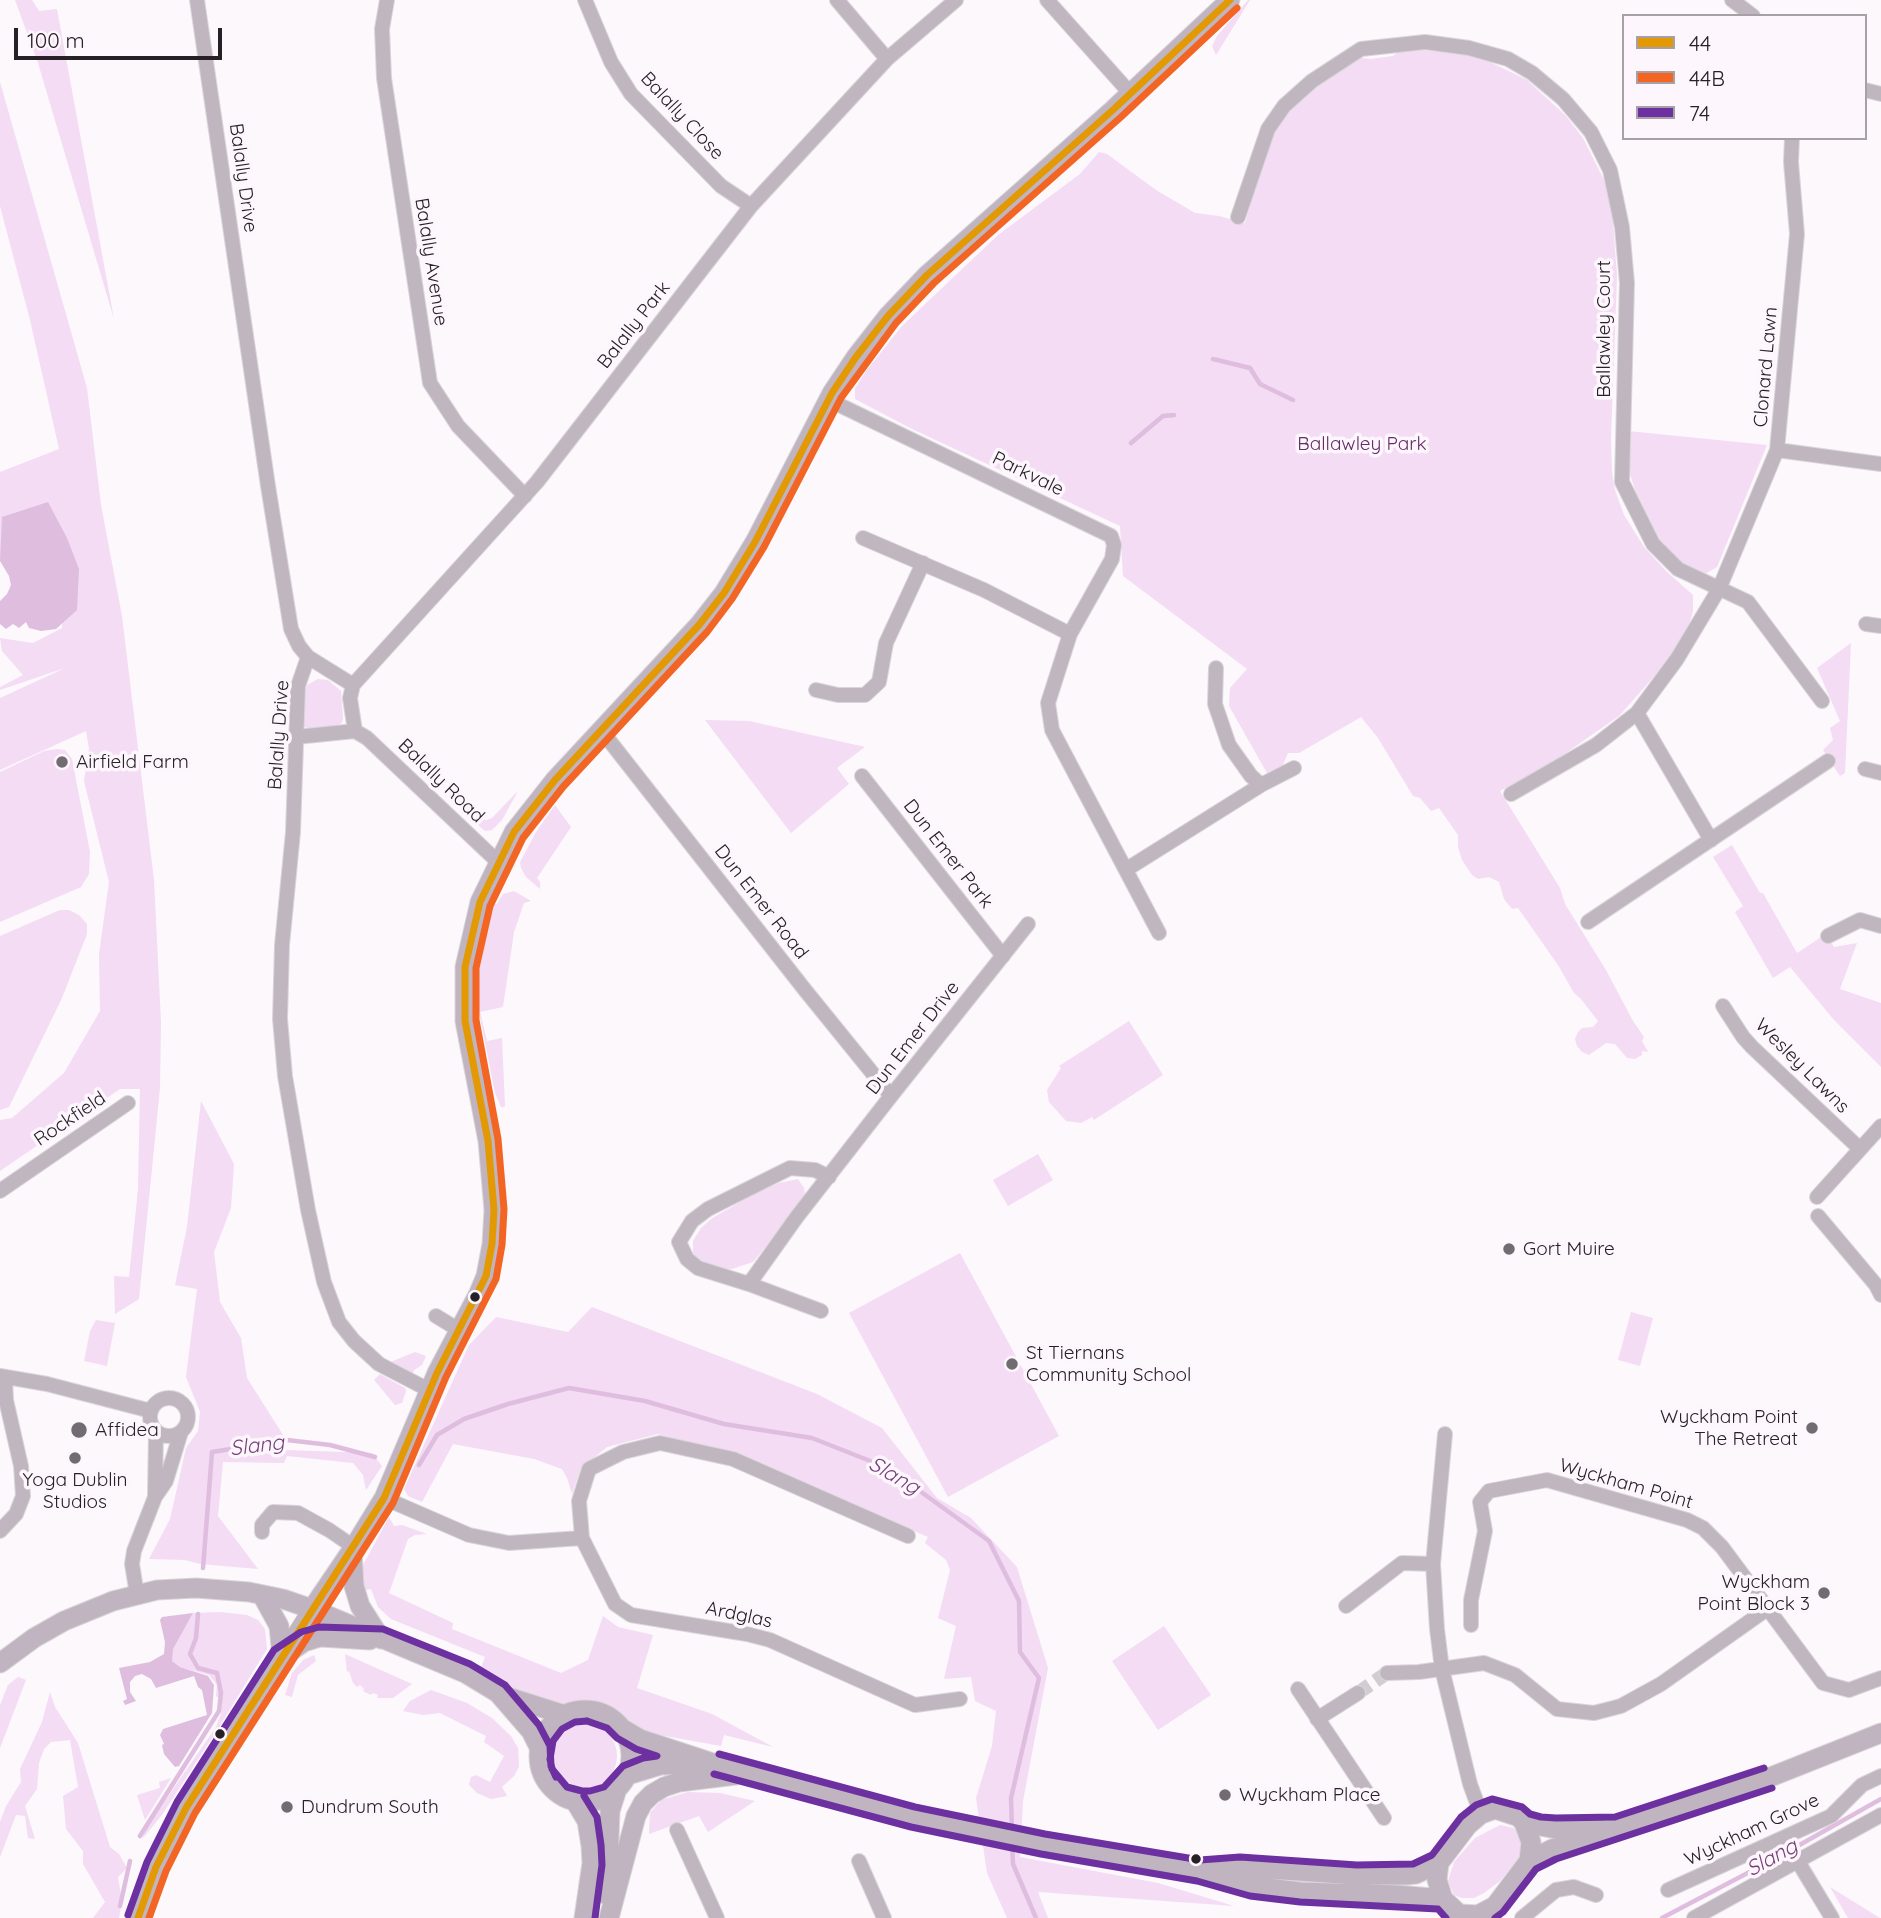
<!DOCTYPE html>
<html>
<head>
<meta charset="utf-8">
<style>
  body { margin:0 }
  #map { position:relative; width:1881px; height:1918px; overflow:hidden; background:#fcf8fc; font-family:Quicksand,sans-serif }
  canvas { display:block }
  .legend { position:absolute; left:1622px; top:14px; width:245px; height:126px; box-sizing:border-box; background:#fdf7fd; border:2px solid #a7a1a7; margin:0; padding:9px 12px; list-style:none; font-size:21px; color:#272127 }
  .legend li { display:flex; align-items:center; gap:14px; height:35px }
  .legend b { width:35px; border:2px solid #a7a1a7 }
  .scale { position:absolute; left:14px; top:28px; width:208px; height:32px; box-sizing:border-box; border:4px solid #272127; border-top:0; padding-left:9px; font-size:21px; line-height:24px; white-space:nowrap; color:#272127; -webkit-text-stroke:5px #fdf7fd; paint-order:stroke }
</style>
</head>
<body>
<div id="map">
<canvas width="1881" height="1918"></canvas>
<ul class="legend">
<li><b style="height:9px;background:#e29904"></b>44</li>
<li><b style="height:9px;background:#f26522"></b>44B</li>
<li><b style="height:9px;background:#6c30a1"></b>74</li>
</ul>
<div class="scale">100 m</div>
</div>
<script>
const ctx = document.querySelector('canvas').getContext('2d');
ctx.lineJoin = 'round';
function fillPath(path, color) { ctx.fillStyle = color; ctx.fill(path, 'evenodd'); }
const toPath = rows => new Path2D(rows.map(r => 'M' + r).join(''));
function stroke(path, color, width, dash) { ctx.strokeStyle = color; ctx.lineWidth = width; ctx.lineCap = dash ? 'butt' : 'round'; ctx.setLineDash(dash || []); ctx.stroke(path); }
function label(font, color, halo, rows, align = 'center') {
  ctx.font = font + ' Quicksand,sans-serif'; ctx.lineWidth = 7; ctx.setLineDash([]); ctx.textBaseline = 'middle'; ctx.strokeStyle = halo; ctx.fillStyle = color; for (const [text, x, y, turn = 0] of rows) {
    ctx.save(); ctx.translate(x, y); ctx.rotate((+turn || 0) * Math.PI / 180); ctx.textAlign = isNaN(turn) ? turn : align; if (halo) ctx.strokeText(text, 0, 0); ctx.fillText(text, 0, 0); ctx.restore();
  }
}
fillPath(toPath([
  [15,0,32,0,39,11,57,9,114,319,38,63],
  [1248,0,1250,0,1216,55,1212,46,1217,36],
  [1422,50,1463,54,1488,61,1527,80,1566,116,1583,138,1605,182,1612,208,1617,276,1611,438,1612,472,1615,490,1624,515,1644,547,1667,572,1693,595,1693,611,1688,629,1673,655,1619,716,1550,764,1500,791,1560,888,1565,904,1606,970,1633,1021,1644,1037,1642,1041,1648,1052,1642,1051,1642,1055,1635,1059,1627,1058,1615,1044,1606,1043,1589,1055,1582,1052,1577,1046,1575,1039,1578,1032,1582,1028,1593,1027,1598,1021,1581,999,1574,993,1558,965,1518,908,1512,909,1504,899,1499,882,1489,877,1478,879,1472,875,1462,860,1458,847,1458,835,1439,808,1431,811,1420,798,1413,796,1378,738,1361,717,1299,753,1288,753,1282,767,1267,773,1229,706,1230,688,1247,669,1123,576,1120,526,912,429,855,399,855,389,866,371,902,326,998,235,1080,174,1099,152,1107,154,1156,190,1195,213,1219,216,1245,223,1267,145,1280,119,1303,96,1341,67,1363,58,1370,59,1393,56,1398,52],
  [0,82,87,388,101,505,122,616,154,880,161,1022,160,1088,139,1299,115,1314,114,1276,129,1277,138,1189,140,1089,120,1089,0,1171,0,1120,12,1118,64,1073,100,1011,99,954,109,882,84,781,89,749,86,731,0,770,0,698,65,668,0,690,0,687,23,675,2,651,0,638,33,643,62,628,63,583,0,557,0,472,59,449,30,320,0,206],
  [1628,431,1767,445,1717,567,1705,574,1695,573,1676,558,1654,533,1637,496,1628,468],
  [1851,643,1845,773,1840,776,1823,750,1833,740,1830,728,1840,721,1817,668],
  [318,679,328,680,341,691,343,718,342,723,338,725,311,729,302,726,303,698,307,685],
  [705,720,749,721,865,747,837,768,849,784,791,833],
  [57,749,65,750,72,759,90,852,89,874,81,887,0,922,0,772,44,751],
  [518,791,502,820,492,830,485,831,471,819,486,820,492,818],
  [555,805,571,827,537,878,540,882,540,889,526,877,521,868,520,862,536,832],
  [1732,845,1760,893,1763,893,1797,953,1826,934,1834,947,1857,943,1840,989,1881,1003,1881,1067,1834,1020,1790,967,1773,978,1735,912,1743,906,1713,857],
  [514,891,531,901,524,903,514,932,503,1007,480,1012,487,1041,502,1038,505,1107,501,1107,495,1093,479,1012,476,1011,475,984,480,948,493,904,497,904,503,894],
  [60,910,69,910,79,915,87,924,87,934,62,998,9,1107,0,1110,0,936],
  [1129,1021,1163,1075,1094,1120,1092,1117,1081,1123,1066,1121,1049,1102,1047,1090,1061,1068,1059,1066],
  [201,1101,234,1164,231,1208,214,1252,220,1302,241,1338,247,1378,285,1438,286,1450,372,1453,382,1466,366,1490,363,1475,353,1463,287,1456,284,1463,223,1462,218,1516,258,1569,200,1564,185,1560,149,1559,170,1519,186,1448,198,1431,200,1412,186,1377,197,1289,175,1285,187,1227],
  [1038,1154,1053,1180,1008,1206,993,1180],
  [798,1179,804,1188,805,1195,801,1204,753,1262,732,1269,719,1270,700,1262,693,1253,693,1241,701,1228,711,1219,752,1195,779,1183],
  [960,1253,1059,1436,948,1497,849,1313],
  [592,1307,817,1394,882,1428,937,1498,971,1518,1017,1567,1048,1668,1023,1801,1020,1857,1158,1883,1234,1906,1038,1892,1048,1918,1007,1918,987,1873,976,1798,992,1746,996,1711,975,1701,971,1677,944,1679,956,1626,938,1618,950,1570,946,1560,925,1543,928,1537,738,1455,658,1434,607,1447,581,1468,572,1494,567,1478,562,1469,534,1459,453,1444,422,1502,408,1496,404,1489,469,1345,496,1317,568,1332],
  [1631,1312,1653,1318,1640,1366,1618,1360],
  [96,1320,115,1323,107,1366,84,1361,90,1331],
  [415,1352,426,1356,422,1365,414,1370,412,1375,388,1363],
  [380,1374,405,1388,406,1391,402,1403,395,1405,374,1380],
  [389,1517,394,1526,402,1525,427,1534,415,1535,408,1539,389,1593,453,1623,452,1629,561,1673,588,1660,603,1616,618,1627,653,1635,637,1688,712,1714,773,1747,724,1735,721,1746,654,1734,628,1725,613,1713,595,1705,566,1706,523,1694,481,1668,485,1657,391,1619,378,1607,371,1589,360,1591,363,1565],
  [220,1612,247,1615,258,1620,265,1629,267,1649,216,1732,162,1815,143,1838,144,1831,216,1727,221,1714,222,1700,216,1696,217,1685,209,1675,180,1667,172,1661,172,1650,193,1613],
  [1164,1626,1211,1695,1158,1730,1112,1661],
  [345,1654,412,1684,393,1698,377,1698,378,1695,373,1693,371,1695,363,1691,364,1689,360,1685,357,1687,353,1683,349,1671,347,1672],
  [314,1655,316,1661,298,1675,292,1697,285,1695,292,1673,303,1660],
  [18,1677,26,1680,0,1748,0,1705,8,1685],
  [431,1690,467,1703,492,1718,511,1736,518,1748,519,1767,514,1776,502,1787,507,1796,491,1799,477,1793,469,1785,471,1777,476,1775,490,1782,504,1756,484,1742,486,1736,440,1713,423,1715,403,1711,410,1701],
  [50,1692,55,1707,78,1743,110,1847,119,1854,127,1868,118,1877,122,1901,119,1918,93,1918,105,1902,83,1864,83,1851,66,1829,63,1796,78,1787,70,1740,51,1742,44,1749,39,1763,37,1789,25,1806,35,1839,28,1838,25,1816,16,1815,0,1857,0,1822,6,1806,21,1782,20,1769,42,1722],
  '551 1756a33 33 0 1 1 66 0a33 33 0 1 1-66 0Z',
  [171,1778,145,1820,137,1795,160,1788,159,1782],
  [688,1792,720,1793,755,1801,708,1832,699,1816,649,1834,650,1813,661,1800],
  [1500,1825,1514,1828,1519,1835,1522,1842,1522,1851,1518,1860,1500,1881,1484,1893,1474,1898,1462,1898,1454,1895,1448,1881,1454,1862,1475,1838],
  [1830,1887,1880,1918,1848,1918]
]), '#f3dcf4');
fillPath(toPath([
  [48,502,67,538,79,569,77,610,56,629,41,631,29,628,26,622,19,628,13,624,6,629,0,624,0,601,7,594,11,585,9,576,0,561,2,517],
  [193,1613,173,1649,172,1661,180,1667,208,1676,214,1685,212,1713,179,1766,175,1767,164,1754,162,1745,164,1744,160,1735,163,1729,207,1715,202,1690,198,1687,194,1676,156,1688,151,1679,142,1674,135,1676,130,1682,130,1692,136,1701,125,1705,123,1701,127,1699,119,1668,150,1662,164,1654,165,1642,160,1620,162,1617]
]), '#debddf');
stroke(toPath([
  [1213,359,1250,368,1260,384,1293,400],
  [1131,443,1163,416,1174,415],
  [419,1465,437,1435,464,1419,508,1404,569,1388,645,1401,724,1424,812,1438,888,1468,989,1541,1019,1601,1020,1652,1039,1678,1011,1798,1012,1831],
  [203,1568,212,1452,287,1440,330,1445,375,1457],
  [140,1836,219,1711,221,1693,217,1673,198,1668,190,1654,196,1638,198,1614],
  [1012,1843,1013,1864,1036,1918],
  [120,1906,130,1861],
  [1662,1918,1780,1856,1881,1799]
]), '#debddf', 4.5);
stroke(toPath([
  [1358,1693,1387,1673]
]), '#d1cdd1', 14, [14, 7]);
const minor = toPath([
  [197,0,268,486,291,629,299,646,308,657,353,685,350,698,355,731],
  [387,0,382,29,384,78,430,383,458,426,525,496],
  [585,0,611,62,631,94,721,186,751,206],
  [837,0,887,59],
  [1047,0,1130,93],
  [1732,0,1753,16],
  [1865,90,1881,94],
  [1238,217,1268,129,1284,106,1312,81,1361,49,1425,42,1469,48,1508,59,1532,73,1563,99,1591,132,1610,170,1622,227,1627,283,1622,482,1653,544,1678,569,1748,602,1822,701],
  [829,400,1111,536,1114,545,1112,559,1070,634,1048,703,1052,730,1159,933],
  [1777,450,1881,464],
  [863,538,984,590,1070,634],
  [1866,624,1881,626],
  [308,657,298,686,293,832,282,945,280,1019,285,1076,308,1210,324,1282,339,1322,354,1341,379,1364,429,1390],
  [1216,668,1215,704,1229,745,1251,776,1261,785],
  [353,685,537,482,751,206,887,59,956,0],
  [816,690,838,695,865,695,879,682,886,643,923,563],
  [1637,713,1711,840],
  [601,730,805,990,891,1096],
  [296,737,355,731,367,738,498,862],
  [1865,769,1881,773],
  [862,776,1003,956],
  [1511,794,1596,745,1637,713,1677,659,1719,589,1777,450,1797,234,1791,162,1792,138],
  [1127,869,1261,785,1294,768],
  [1588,922,1828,761],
  [1828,936,1860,920,1881,926],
  [1723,1006,1743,1037,1752,1047,1859,1148],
  [0,1191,128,1103],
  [1817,1197,1881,1126],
  [1818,1216,1876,1285,1881,1295],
  [749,1284,796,1218,891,1096,1028,924],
  [821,1311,749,1284,698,1268,687,1259,679,1242,692,1221,708,1209,790,1168,815,1170,829,1177],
  [436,1316,459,1330],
  [0,1376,47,1384,151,1411],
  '150 1417a19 19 0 1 1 38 0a19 19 0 1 1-38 0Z',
  [1445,1434,1433,1564,1437,1629,1442,1669,1470,1784,1481,1814],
  [155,1495,156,1431],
  [384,1498,469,1535,509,1543,582,1538],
  [0,1531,16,1514,23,1496,21,1466,6,1400,5,1377],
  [262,1532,262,1525,273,1512,298,1513,329,1530,354,1547],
  [908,1536,733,1459,660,1443,623,1452,589,1469,579,1501,582,1538,615,1604,631,1615,747,1634,770,1640,915,1705,960,1699],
  [137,1595,132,1564,134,1551,155,1497,166,1481,181,1432],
  [1346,1606,1402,1563,1433,1564],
  [1471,1625,1471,1600,1485,1531,1480,1502,1489,1491,1547,1480,1687,1520,1703,1528,1722,1547,1823,1683,1849,1690,1881,1678],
  [1387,1673,1419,1672,1484,1663,1515,1675,1557,1709,1594,1713,1621,1706,1661,1684,1767,1609],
  [1298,1689,1384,1818],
  [1317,1719,1358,1693],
  [677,1830,717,1918],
  [1797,1860,1832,1918],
  [859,1861,884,1918],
  [1668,1890,1831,1816,1862,1785,1881,1776],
  [1522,1918,1556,1890,1574,1887,1596,1895],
  [1694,1918,1881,1815]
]);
const tertiary = toPath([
  [138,1918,149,1882,171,1834,312,1609]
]);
const secondary = toPath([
  [352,1551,354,1586,360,1606,381,1639],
  [262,1595,279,1626,282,1657,304,1642,320,1637,370,1640],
  [312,1609,354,1547,384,1498,437,1373,478,1295,486,1276,492,1244,494,1210,488,1141,465,1021,465,967,480,902,514,832,555,780,699,625,724,593,755,542,832,393,856,357,888,316,927,275,1114,109,1230,0],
  [0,1663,34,1638,64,1621,113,1601,157,1590,196,1588,249,1592,283,1599,312,1609,465,1673,498,1693,531,1731,540,1749],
  [502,1695,565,1715],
  '539 1756a46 46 0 1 1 92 0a46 46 0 1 1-92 0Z',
  [623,1729,640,1739,716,1764,871,1807,950,1825,1200,1871,1227,1880,1252,1886,1300,1892,1397,1895,1443,1899],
  [628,1775,661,1765,697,1764],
  [575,1801,587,1821,591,1846,592,1863,584,1918],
  [1495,1809,1519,1817,1524,1823,1531,1842,1529,1861,1495,1906,1478,1915,1459,1914,1443,1899,1437,1880,1439,1863,1468,1825,1481,1814,1495,1809],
  [1524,1823,1556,1829,1598,1827],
  [1529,1861,1552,1849,1768,1778,1881,1733],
  [1204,1870,1240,1867,1357,1875,1406,1875,1416,1874,1439,1863],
  [607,1895,610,1811,617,1789],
  [609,1918,636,1816,643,1803,652,1794,664,1787,679,1782,736,1775]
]);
stroke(minor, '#d9d6d9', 16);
stroke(tertiary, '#d9d6d9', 19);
stroke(secondary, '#d9d6d9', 21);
stroke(minor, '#c0b6c0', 14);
stroke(tertiary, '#c0b6c0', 18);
stroke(secondary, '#bfb4c0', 19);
stroke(toPath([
  [138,1918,156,1867,186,1808,384,1498,437,1373,486,1276,492,1244,494,1210,488,1141,465,1021,465,967,480,902,514,832,555,780,699,625,724,593,755,542,832,393,856,357,888,316,927,275,1114,109,1230,0]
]), '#e29904', 7);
stroke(toPath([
  [149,1918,166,1871,195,1813,393,1503,446,1377,496,1279,502,1245,504,1209,498,1139,476,1020,476,968,490,906,523,838,563,787,707,632,732,599,764,547,841,398,896,323,934,283,1121,117,1237,8]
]), '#f26522', 7);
stroke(toPath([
  [587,1721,607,1728,617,1738,636,1749,657,1756,643,1758,623,1766,604,1787,590,1791,582,1791,567,1787,552,1769,550,1759,553,1741,562,1729,575,1722,587,1721],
  [719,1754,915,1807,1045,1834,1200,1860,1240,1857,1357,1865,1413,1864,1432,1855,1461,1817,1476,1805,1492,1799,1522,1807,1530,1814,1541,1817,1556,1818,1615,1817,1764,1768],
  [714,1774,911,1827,1041,1854,1197,1881,1250,1896,1300,1902,1438,1909,1446,1918],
  [584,1796,597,1817,601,1845,602,1865,595,1918],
  [128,1915,147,1862,177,1802,274,1650,301,1632,319,1627,383,1629,470,1664,505,1685,539,1725,550,1746,551,1766,556,1777],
  [1495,1918,1503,1912,1536,1869,1556,1859,1772,1788]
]), '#6c30a1', 7);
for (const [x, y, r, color] of [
  [62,762,7,"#726c72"],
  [1509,1249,7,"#726c72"],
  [475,1297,6,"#272127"],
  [1012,1364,7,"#726c72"],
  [1812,1428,7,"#726c72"],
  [79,1430,9,"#726c72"],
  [75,1458,7,"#726c72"],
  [1824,1593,7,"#726c72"],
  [220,1734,6,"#272127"],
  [1225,1795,7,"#726c72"],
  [287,1807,7,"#726c72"],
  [1196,1859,6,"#272127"]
]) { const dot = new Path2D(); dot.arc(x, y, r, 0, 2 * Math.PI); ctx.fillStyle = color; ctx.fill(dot); stroke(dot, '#fdf7fd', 2.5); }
label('19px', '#272127', '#fdf7fd', [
  ["Balally Close",682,116,47],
  ["Balally Drive",243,178,82],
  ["Balally Avenue",431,262,81],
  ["Balally Park",634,325,-52],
  ["Ballawley Court",1604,329,-90],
  ["Clonard Lawn",1766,367,-85],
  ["Parkvale",1028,474,26],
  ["Balally Drive",279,735,-86],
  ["Balally Road",441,781,44],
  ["Dun Emer Park",948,854,52],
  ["Dun Emer Road",761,902,52],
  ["Dun Emer Drive",913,1038,-52],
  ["Wesley Lawns",1802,1066,45],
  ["Rockfield",70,1119,-34],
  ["Wyckham Point",1626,1484,16],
  ["Ardglas",739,1615,12],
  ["Wyckham Grove",1752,1830,-25]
]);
label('19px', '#622c65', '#fdf7fd', [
  ["Ballawley Park",1362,444]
]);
label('19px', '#272127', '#fdf7fd', [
  ["Airfield Farm",76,762],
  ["Gort Muire",1523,1249],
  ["St Tiernans",1026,1353],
  ["Community School",1026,1375],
  ["Wyckham Point",1798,1417,"right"],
  ["The Retreat",1798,1439,"right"],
  ["Affidea",95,1430],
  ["Yoga Dublin",75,1480,"center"],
  ["Studios",75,1502,"center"],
  ["Wyckham",1810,1582,"right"],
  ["Point Block 3",1810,1604,"right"],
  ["Wyckham Place",1239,1795],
  ["Dundrum South",301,1807]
], 'left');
label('italic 21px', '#763f79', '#fdf7fd', [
  ["Slang",257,1446,-7],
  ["Slang",894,1476,30],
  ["Slang",1772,1858,-29]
]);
</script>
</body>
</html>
